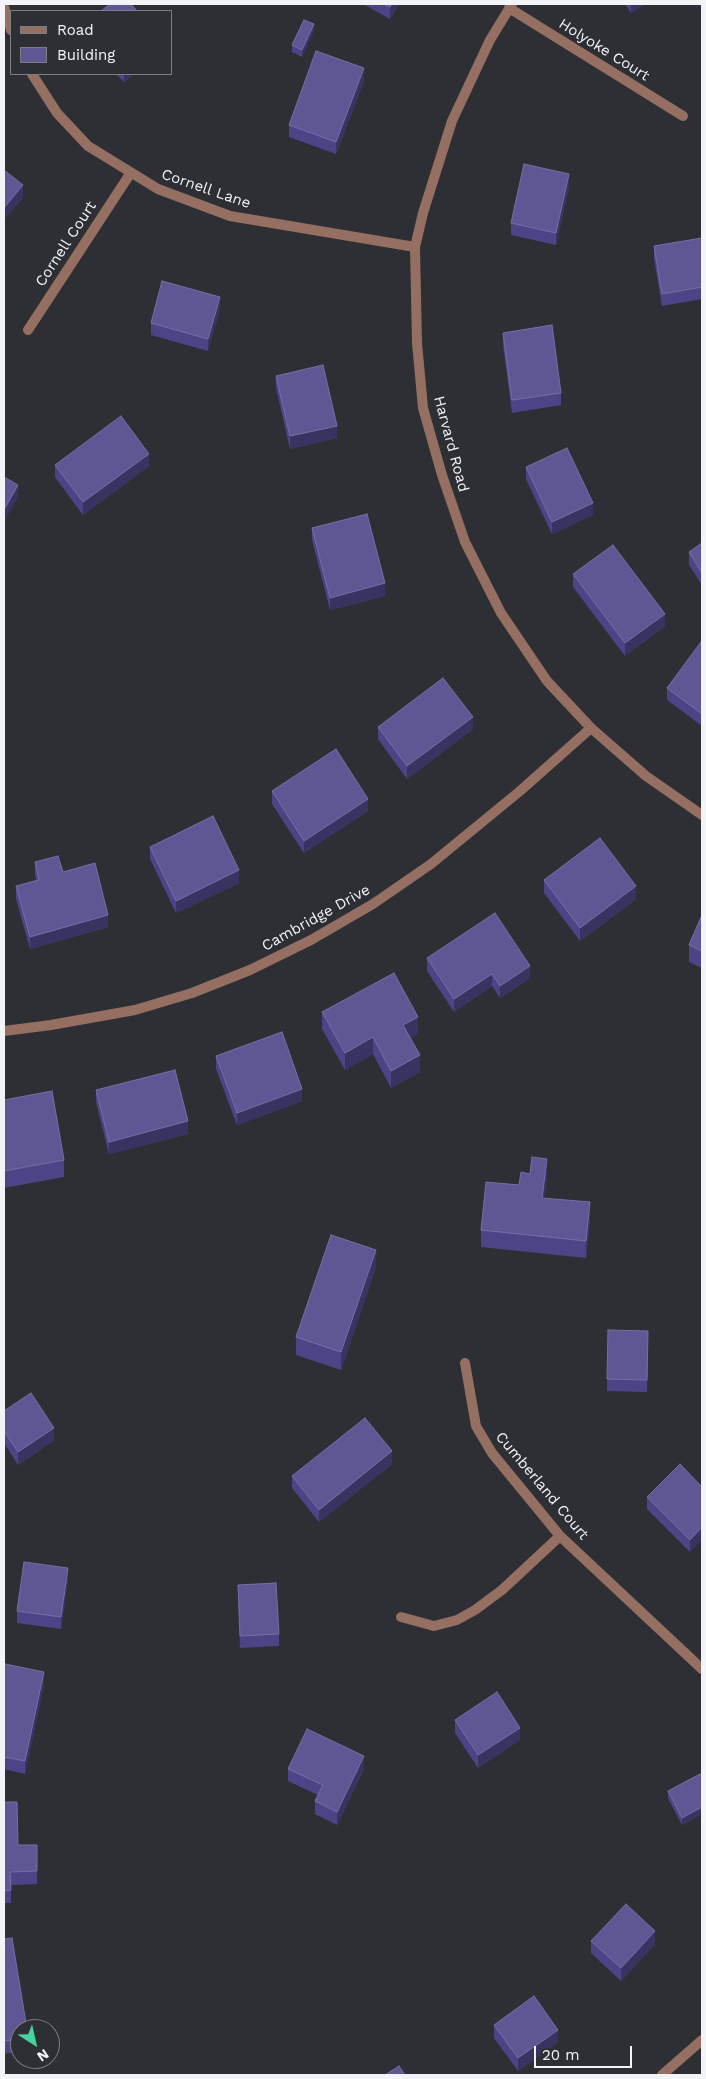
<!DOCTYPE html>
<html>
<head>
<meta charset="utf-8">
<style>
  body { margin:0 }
  #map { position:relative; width:706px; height:2079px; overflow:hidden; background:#2e2f35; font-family:"Work Sans",sans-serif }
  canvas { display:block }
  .frame { position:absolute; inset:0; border:5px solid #f3f4f8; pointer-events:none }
  .legend { position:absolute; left:10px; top:10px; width:162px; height:65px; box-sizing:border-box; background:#2e2f35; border:1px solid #7d7e83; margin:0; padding:6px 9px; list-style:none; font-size:15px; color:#f3f4f8 }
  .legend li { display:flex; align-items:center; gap:10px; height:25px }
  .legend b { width:25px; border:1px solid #7d7e83 }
  .north { position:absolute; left:10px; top:2019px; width:50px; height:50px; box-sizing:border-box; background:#2e2f35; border:1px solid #7d7e83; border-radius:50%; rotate:145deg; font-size:14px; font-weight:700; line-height:20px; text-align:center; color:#f3f4f8 }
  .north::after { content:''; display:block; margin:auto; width:18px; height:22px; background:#45d49f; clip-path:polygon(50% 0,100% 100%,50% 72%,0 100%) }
  .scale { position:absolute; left:534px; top:2046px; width:98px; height:22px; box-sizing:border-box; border:2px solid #f3f4f8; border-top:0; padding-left:6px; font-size:15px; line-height:18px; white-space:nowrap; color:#f3f4f8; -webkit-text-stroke:4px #2e2f35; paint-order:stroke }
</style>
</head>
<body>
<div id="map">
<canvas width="706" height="2079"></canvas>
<div class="frame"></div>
<ul class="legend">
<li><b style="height:6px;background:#956f61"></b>Road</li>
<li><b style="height:14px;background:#5d5894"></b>Building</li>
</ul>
<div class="north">N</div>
<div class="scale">20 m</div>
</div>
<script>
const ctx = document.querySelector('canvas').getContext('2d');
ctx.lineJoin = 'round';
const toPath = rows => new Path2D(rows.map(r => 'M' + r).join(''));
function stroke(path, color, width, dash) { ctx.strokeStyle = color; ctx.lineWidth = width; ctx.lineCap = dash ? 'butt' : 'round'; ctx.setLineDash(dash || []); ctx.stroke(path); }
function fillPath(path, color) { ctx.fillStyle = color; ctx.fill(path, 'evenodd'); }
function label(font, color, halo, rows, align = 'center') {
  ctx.font = font + ' "Work Sans",sans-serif'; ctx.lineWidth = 4; ctx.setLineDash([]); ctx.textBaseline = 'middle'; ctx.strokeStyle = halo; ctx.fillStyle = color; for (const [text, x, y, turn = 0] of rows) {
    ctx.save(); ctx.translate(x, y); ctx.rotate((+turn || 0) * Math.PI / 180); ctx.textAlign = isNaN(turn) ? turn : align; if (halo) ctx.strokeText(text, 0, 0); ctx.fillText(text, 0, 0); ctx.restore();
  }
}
stroke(toPath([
  [512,4,490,40,452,121,423,213,415,247,417,343,423,408,442,475,465,542,501,613,547,681,591,728,646,776,702,815],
  [4,7,11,30],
  [509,8,683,116],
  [32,74,57,113,88,146,158,189,230,216,415,247],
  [28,330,130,174],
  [4,1031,51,1025,135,1010,192,993,250,970,311,940,373,904,431,864,520,791,591,728],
  [465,1363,476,1426,492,1453,560,1536,702,1669],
  [401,1617,434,1626,457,1620,475,1610,502,1590,560,1536],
  [662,2075,702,2040]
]), '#956f61', 10);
fillPath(toPath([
  [363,4,399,4,390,19],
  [625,4,645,4,631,13],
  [314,30,302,57,292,52,292,45],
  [116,74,134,74,124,82],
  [364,81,336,154,289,137,289,125],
  [569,187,556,245,511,235,511,223],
  [702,238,702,299,662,306,654,259,654,246],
  [220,309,208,351,151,335,151,323],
  [503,333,561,393,561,405,512,413,503,345],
  [276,376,337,438,290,449,276,388],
  [55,465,149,466,83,515,55,477],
  [526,467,593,515,552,534,526,479],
  [312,528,385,596,330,610,312,540],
  [702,543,702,585,689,565,689,552],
  [573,574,665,626,625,656,573,587],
  [702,643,702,726,667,700,667,688],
  [378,727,473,729,407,779,378,739],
  [272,791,368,811,304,853,272,804],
  [150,847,239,883,176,913,150,859],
  [35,862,63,872,108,927,30,949,16,899,16,886,36,880,35,874],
  [544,880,636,899,580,941,544,893],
  [702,915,702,968,689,962,689,945],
  [427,958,530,978,500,998,492,986,454,1012,427,971],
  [322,1012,418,1034,410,1038,420,1072,391,1088,373,1054,345,1070,322,1029],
  [216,1056,302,1101,237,1125,216,1069],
  [96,1090,188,1134,109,1154,96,1102],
  [4,1100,64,1160,64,1177,4,1188],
  [547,1176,544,1198,590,1220,586,1258,481,1247,481,1230,519,1185],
  [376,1267,341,1370,296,1355,296,1337],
  [608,1330,648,1331,647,1392,607,1391],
  [4,1411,54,1440,18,1465,4,1443],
  [392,1464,319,1522,292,1488,292,1476],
  [702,1487,690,1552,647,1509,647,1497],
  [68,1580,61,1629,17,1623,17,1611],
  [238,1585,279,1634,279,1646,240,1648],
  [4,1669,44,1685,25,1774,4,1769],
  [455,1720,520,1740,478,1768,455,1733],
  [288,1769,364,1769,337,1825,315,1814,315,1801,318,1795,288,1781],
  [702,1778,702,1814,682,1825,668,1798,668,1791],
  [4,1802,18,1845,37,1845,37,1884,11,1885,11,1903,4,1903],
  [4,1939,20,2029,20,2051,4,2054],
  [591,1941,655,1944,621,1981,591,1953],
  [494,2025,558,2042,518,2071,494,2038]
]), '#4b4588');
fillPath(toPath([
  [392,4,399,4,390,19,390,7],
  [631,4,645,4,631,13],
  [696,4,702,4,696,8],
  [314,24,314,30,302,57,302,50],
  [364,68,364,81,336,154,336,142],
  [124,74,134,74,124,82],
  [569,174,569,187,556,245,556,233],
  [23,185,23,198,4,220,4,208],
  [220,297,220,309,208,351,208,339],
  [337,426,337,438,290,449,290,436],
  [149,454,149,466,83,515,83,502],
  [18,485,18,497,4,522,4,510],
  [593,503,593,515,552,534,552,522],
  [385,583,385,596,330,610,330,598],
  [665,614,665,626,625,656,625,643],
  [473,717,473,729,407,779,407,766],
  [368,799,368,811,304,853,304,841],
  [239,870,239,883,176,913,176,901],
  [636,886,636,899,580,941,580,928],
  [108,915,108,927,30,949,30,937],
  [530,966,530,978,500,998,500,986],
  [492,974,492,986,454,1012,454,999],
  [418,1017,418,1034,403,1043,403,1025],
  [373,1037,373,1054,345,1070,345,1053],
  [420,1055,420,1072,391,1088,391,1071],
  [302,1089,302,1101,237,1125,237,1113],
  [188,1121,188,1134,109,1154,109,1142],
  [547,1159,547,1176,542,1215,542,1198],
  [590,1202,590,1220,586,1258,586,1241],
  [376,1250,376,1267,341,1370,341,1352],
  [54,1428,54,1440,18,1465,18,1452],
  [392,1451,392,1464,319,1522,319,1510],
  [702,1527,702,1540,690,1552,690,1540],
  [68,1568,68,1580,61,1629,61,1617],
  [44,1672,44,1685,25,1774,25,1761],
  [520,1728,520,1740,478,1768,478,1755],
  [364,1756,364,1769,337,1825,337,1812],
  [702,1807,702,1814,682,1825,682,1818],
  [655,1931,655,1944,621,1981,621,1968],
  [558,2030,558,2042,518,2071,518,2058]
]), '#383462');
const building = toPath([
  [110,4,131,4,137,11,101,11,110,4],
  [384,4,392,4,390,7,384,4],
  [304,20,314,24,302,50,292,45,304,20],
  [316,51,364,68,336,142,289,125,316,51],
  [524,164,569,174,556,233,511,223,524,164],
  [4,170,23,185,4,208,4,170],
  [702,238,702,287,662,294,654,246,702,238],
  [162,281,220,297,208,339,151,323,162,281],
  [552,325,561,393,512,400,503,333,552,325],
  [323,365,337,426,290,436,276,376,323,365],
  [121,416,149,454,83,502,55,465,121,416],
  [567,448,593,503,552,522,526,467,567,448],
  [4,477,18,485,4,510,4,477],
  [367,514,385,583,330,598,312,528,367,514],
  [702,543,702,573,689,552,702,543],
  [613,545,665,614,625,643,573,574,613,545],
  [701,642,702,643,702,714,667,688,701,642],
  [443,678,473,717,407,766,378,727,443,678],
  [336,749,368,799,304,841,272,791,336,749],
  [213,816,239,870,176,901,150,847,213,816],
  [600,838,636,886,580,928,544,880,600,838],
  [58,856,63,872,95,863,108,915,30,937,16,886,39,880,35,862,58,856],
  [495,913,530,966,500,986,492,974,454,999,427,958,495,913],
  [702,915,702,951,689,945,702,915],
  [394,973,418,1017,403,1025,420,1055,391,1071,373,1037,345,1053,322,1012,394,973],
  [282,1032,302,1089,237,1113,216,1056,282,1032],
  [175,1070,188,1121,109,1142,96,1090,175,1070],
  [52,1091,64,1160,4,1171,4,1100,52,1091],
  [532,1157,547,1159,542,1198,590,1202,586,1241,481,1230,486,1182,519,1185,521,1172,530,1174,532,1157],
  [331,1235,376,1250,341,1352,296,1337,331,1235],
  [608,1330,648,1331,647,1380,607,1379,608,1330],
  [31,1393,54,1428,18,1452,4,1431,4,1411,31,1393],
  [365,1418,392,1451,319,1510,292,1476,365,1418],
  [680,1464,702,1487,702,1527,690,1540,647,1497,680,1464],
  [24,1562,68,1568,61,1617,17,1611,24,1562],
  [276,1583,279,1634,240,1636,238,1585,276,1583],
  [5,1664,44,1672,25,1761,4,1757,4,1669,5,1664],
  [497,1692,520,1728,478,1755,455,1720,497,1692],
  [307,1729,364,1756,337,1812,315,1801,323,1785,288,1769,307,1729],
  [700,1774,702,1778,702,1807,682,1818,668,1791,700,1774],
  [4,1802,17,1802,18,1845,37,1845,37,1871,10,1872,11,1890,4,1891,4,1802],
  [626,1904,655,1931,621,1968,591,1941,626,1904],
  [12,1938,27,2029,20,2029,20,2039,4,2041,4,1939,12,1938],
  [534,1996,558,2030,518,2058,494,2025,534,1996],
  [399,2066,405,2075,385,2075,399,2066]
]);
fillPath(building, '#5d5894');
stroke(building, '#7470a4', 1);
label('15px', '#f3f4f8', '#2e2f35', [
  ["Holyoke Court",604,50,32],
  ["Cornell Lane",206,189,19],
  ["Cornell Court",66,244,-57],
  ["Harvard Road",451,444,75],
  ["Cambridge Drive",316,918,-29],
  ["Cumberland Court",542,1486,50]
]);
</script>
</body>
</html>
